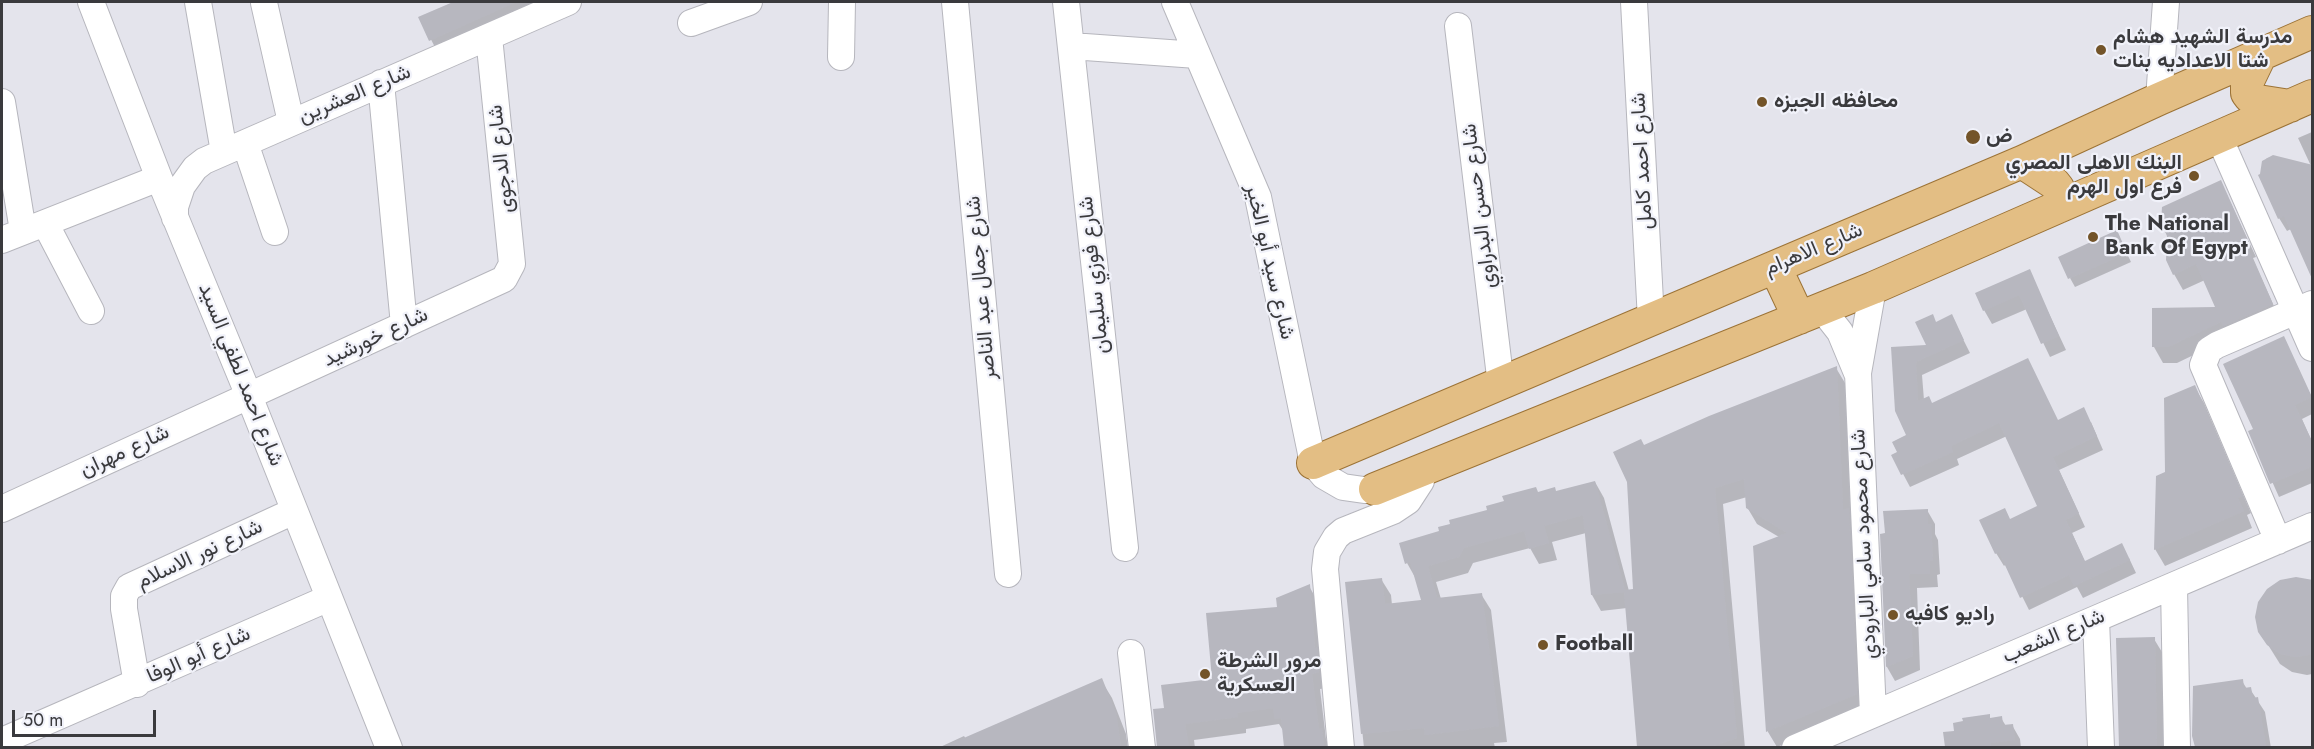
<!DOCTYPE html>
<html>
<head>
<meta charset="utf-8">
<style>
  body { margin:0 }
  #map { position:relative; width:2314px; height:749px; overflow:hidden; background:#e4e4ec; font-family:Jost,sans-serif }
  canvas { display:block }
  .frame { position:absolute; inset:0; border:3px solid #3a3a3d; pointer-events:none }
  .scale { position:absolute; left:12px; top:710px; width:144px; height:27px; box-sizing:border-box; border:3px solid #3a3a3d; border-top:0; padding-left:8px; font-size:18px; line-height:21px; white-space:nowrap; color:#3a3a3d; -webkit-text-stroke:4px #f1f2fa; paint-order:stroke }
</style>
</head>
<body>
<div id="map">
<canvas width="2314" height="749"></canvas>
<div class="frame"></div>
<div class="scale">50 m</div>
</div>
<script>
const ctx = document.querySelector('canvas').getContext('2d');
ctx.lineJoin = 'round';
function fillPath(path, color) { ctx.fillStyle = color; ctx.fill(path, 'evenodd'); }
const toPath = rows => new Path2D(rows.map(r => 'M' + r).join(''));
function stroke(path, color, width, dash) { ctx.strokeStyle = color; ctx.lineWidth = width; ctx.lineCap = dash ? 'butt' : 'round'; ctx.setLineDash(dash || []); ctx.stroke(path); }
function label(font, color, halo, rows, align = 'center') {
  ctx.font = font + ' Jost,Vazirmatn,sans-serif'; ctx.lineWidth = 4.5; ctx.setLineDash([]); ctx.textBaseline = 'middle'; ctx.strokeStyle = halo; ctx.fillStyle = color; for (const [text, x, y, turn = 0] of rows) {
    ctx.save(); ctx.translate(x, y); ctx.rotate((+turn || 0) * Math.PI / 180); ctx.textAlign = isNaN(turn) ? turn : align; if (halo) ctx.strokeText(text, 0, 0); ctx.fillText(text, 0, 0); ctx.restore();
  }
}
fillPath(toPath([
  [457,2,566,2,441,59,420,18],
  [2312,132,2312,277,2291,229,2287,231,2279,218,2262,165,2267,158,2273,157,2311,166,2298,138],
  [2221,182,2256,257,2253,258,2280,320,2231,337,2177,363,2163,363,2154,347,2217,309,2205,280,2183,290,2174,274],
  [2121,241,2131,262,2075,287,2070,278],
  [2029,271,2066,350,2050,357,2027,309,1992,324,1984,310],
  [1936,323,1958,329,1970,353,1922,375,1924,400,1932,404,2058,421,2091,422,2103,450,2059,470,2085,527,2072,533,2085,562,2129,558,2136,573,2083,598,2077,587,2029,610,2006,564,2004,566,1996,553,2010,520,2039,507,2007,436,1957,459,1959,465,1910,487,1893,455,1899,453,1908,436,1893,348,1928,347],
  [2284,338,2312,398,2312,414,2302,419,2312,442,2312,483,2279,497,2250,432,2255,430],
  [1836,368,1845,383,1851,514,1857,525,1865,710,1777,747,1768,732,1754,547,1779,537,1757,524,1747,507,1747,497,1723,504,1745,748,1639,748,1627,608,1601,611,1592,595,1586,533,1552,542,1557,560,1539,564,1530,548,1473,563,1468,573,1436,582,1441,599,1481,594,1491,610,1507,742,1494,743,1495,748,1364,748,1347,583,1381,579,1391,595,1392,605,1422,601,1416,579,1407,563,1441,532,1539,493,1556,493,1595,482,1604,498,1629,591,1635,590,1644,447],
  [2194,386,2204,403,2251,513,2247,515,2252,528,2165,566,2155,549,2167,473],
  [1927,510,1935,524,1935,534,1938,540,1940,574,1937,575,1938,587,1917,588,1920,670,1895,681,1887,667,1882,535],
  [2312,582,2312,674,2307,675,2292,672,2280,664,2260,632],
  [1309,586,1318,602,1327,688,1320,689,1326,739,1330,748,1286,748,1284,732,1279,724,1246,729,1246,733,1194,740,1195,748,1158,748,1154,710,1166,709,1214,680,1279,608],
  [2118,639,2154,639,2165,657,2167,748,2120,748],
  [1101,680,1112,698,1126,734,1128,748,938,748,964,736,966,739],
  [2242,681,2247,689,2250,689,2265,712,2271,748,2197,748],
  [1989,716,1991,719,2001,718,2006,726,2012,725,2020,739,2021,748,1947,748,1945,734,1955,732]
]), '#0003');
fillPath(toPath([
  [453,2,516,2,429,41,418,17],
  [2273,155,2313,165,2313,281,2284,216,2278,219,2258,175,2260,174,2262,161],
  [2221,180,2248,241,2245,242,2273,304,2223,326,2221,322,2168,347,2152,347,2152,308,2215,307,2196,264,2173,275,2166,260,2167,236,2161,223,2162,207],
  [2117,230,2127,253,2068,279,2058,257],
  [2030,269,2059,336,2041,344,2019,295,1983,311,1975,293],
  [1933,314,1936,322,1952,314,1964,340,1916,362,1918,401,1929,396,1932,403,2028,358,2058,420,2084,407,2097,436,2053,457,2079,513,2066,520,2085,561,2122,543,2130,560,2074,586,2069,575,2020,598,1999,552,1995,554,1979,520,2005,508,2010,519,2037,506,1999,423,1951,446,1953,452,1901,475,1891,455,1897,452,1892,442,1906,435,1895,411,1891,347,1926,345,1915,322],
  [2284,336,2312,397,2295,405,2313,443,2313,466,2270,484,2248,431,2253,429,2223,364],
  [1837,366,1843,510,1849,508,1857,694,1766,732,1753,546,1787,533,1746,508,1744,479,1715,488,1737,738,1711,747,1637,747,1624,592,1591,595,1583,515,1544,526,1549,543,1529,549,1524,531,1464,548,1459,557,1428,566,1437,598,1482,593,1499,726,1425,735,1424,728,1361,734,1345,582,1382,578,1385,604,1421,600,1410,562,1405,564,1399,543,1439,531,1438,527,1450,524,1449,520,1487,510,1486,506,1504,501,1502,496,1536,487,1538,492,1555,487,1556,491,1595,481,1625,590,1633,589,1627,482,1613,452,1641,439,1644,445,1709,416],
  [2195,385,2243,496,2238,498,2244,511,2154,550,2156,476,2165,472,2164,398],
  [1928,509,1928,524,1931,524,1933,560,1930,561,1930,574,1909,574,1913,656,1886,667,1880,534,1885,533,1883,511],
  [2296,577,2313,580,2313,654,2296,657,2280,654,2267,645,2258,632,2255,617,2258,602,2267,589,2280,580],
  [1310,584,1315,648,1317,647,1319,672,1312,674,1319,729,1322,728,1324,747,1284,747,1281,718,1275,719,1273,708,1237,713,1238,717,1185,724,1189,747,1157,747,1153,709,1164,708,1161,685,1212,679,1206,613,1277,607,1276,598],
  [2155,637,2157,747,2119,747,2116,638],
  [1102,678,1116,713,1121,747,943,747],
  [2243,679,2244,688,2251,687,2253,698,2258,697,2266,747,2195,747,2192,736,2193,686],
  [1990,714,1990,718,2002,716,2003,725,2013,724,2015,740,1991,743,1991,747,1945,747,1943,732,1954,731,1953,723,1963,721,1962,718]
]), '#b7b7bf');
const minor = toPath([
  [91,2,159,178,249,396,389,748],
  [198,2,224,152],
  [955,2,1008,574],
  [1066,2,1125,548],
  [1175,2,1258,197,1313,463,1324,476,1343,487,1364,490,1375,489],
  [1634,2,1651,320],
  [264,3,291,122],
  [691,23,749,2],
  [1458,26,1501,385],
  [1071,46,1197,55],
  [841,57,842,2],
  [381,83,404,325],
  [2159,99,2166,2],
  [2,102,23,231],
  [2219,137,2312,348],
  [245,143,275,232],
  [175,218,175,207,182,186,195,168,204,161,568,2],
  [45,223,91,311],
  [2,240,159,178],
  [1822,309,1840,332,1857,373],
  [2,509,504,279,512,264,489,37],
  [2278,541,2203,365,2209,350,2217,345,2312,304],
  [2174,586,2177,748],
  [2096,619,2101,748],
  [1131,653,1142,748],
  [137,684,124,609,124,596,129,587,294,511],
  [1873,714,1858,373,1873,288],
  [2,741,329,598],
  [1341,748,1325,569,1327,552,1336,537,1343,531,1393,511,1408,501,1421,481,1422,470],
  [1795,748,2312,526]
]);
const major = toPath([
  [2260,56,2247,83,2247,93,2250,97,2258,101,2290,106],
  [2022,162,2054,183,2058,188,2060,194,2058,207],
  [1775,267,1799,318],
  [1313,463,2022,162,2159,99,2312,32],
  [1375,489,1873,288,2312,96]
]);
stroke(minor, '#b6b6bd', 28);
stroke(major, '#9c7336', 34);
stroke(minor, '#fff', 26);
stroke(major, '#e3be84', 32);
for (const [x, y, r, color] of [
  [2101,50,6,"#735429"],
  [1762,102,6,"#735429"],
  [1973,137,8,"#735429"],
  [2194,176,6,"#735429"],
  [2093,237,6,"#735429"],
  [1893,615,6,"#735429"],
  [1543,645,6,"#735429"],
  [1205,674,6,"#735429"]
]) { const dot = new Path2D(); dot.arc(x, y, r, 0, 2 * Math.PI); ctx.fillStyle = color; ctx.fill(dot); stroke(dot, '#f1f2fa', 2); }
label('bold 21px', '#3a3a3d', '#f1f2fa', [
  ["مدرسة الشهيد هشام",2113,38],
  ["شتا الاعداديه بنات",2113,62],
  ["محافظه الجيزه",1774,102],
  ["ض",1986,137],
  ["البنك الاهلى المصري",2182,164,"right"],
  ["فرع اول الهرم",2182,188,"right"],
  ["The National",2105,225],
  ["Bank Of Egypt",2105,249],
  ["راديو كافيه",1905,615],
  ["Football",1555,645],
  ["مرور الشرطة",1217,662],
  ["العسكرية",1217,686]
], 'left');
label('21px', '#3a3a3d', '#f1f2fa', [
  ["شارع العشرين",355,95,-23],
  ["شارع الدجوى",502,159,-96],
  ["شارع احمد كامل",1643,161,-93],
  ["شارع حسن البدراوي",1480,206,-97],
  ["شارع الاهرام",1814,250,-23],
  ["شارع سيد أبو الخير",1269,262,77],
  ["شارع فوزي سليمان",1095,275,-96],
  ["شارع جمال عبد الناصر",982,288,-95],
  ["شارع خورشيد",376,338,-25],
  ["شارع احمد لطفي السيد",240,375,68],
  ["شارع مهران",125,452,-25],
  ["شارع محمود سامي البارودي",1865,544,-93],
  ["شارع نور الاسلام",200,555,-25],
  ["شارع الشعب",2054,637,-23],
  ["شارع أبو الوفا",199,656,-24]
]);
</script>
</body>
</html>
